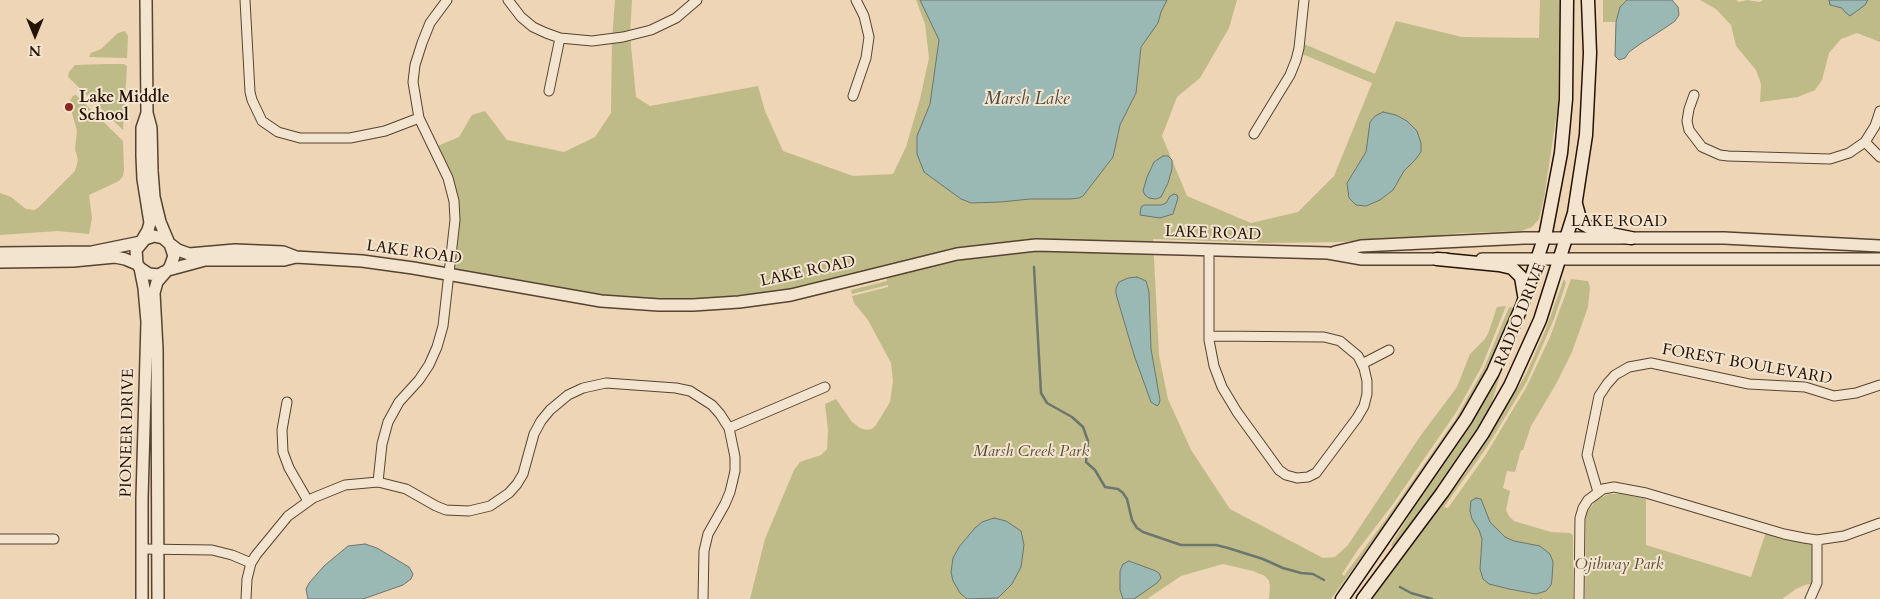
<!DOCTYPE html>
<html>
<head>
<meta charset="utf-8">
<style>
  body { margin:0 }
  #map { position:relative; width:1880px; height:599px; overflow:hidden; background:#edd5b5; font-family:Cardo,serif }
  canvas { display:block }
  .north { position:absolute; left:10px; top:10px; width:50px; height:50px; -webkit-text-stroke:4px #f3e4cf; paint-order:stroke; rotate:180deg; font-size:14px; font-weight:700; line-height:20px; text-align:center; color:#241205 }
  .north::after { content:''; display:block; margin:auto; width:18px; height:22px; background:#241205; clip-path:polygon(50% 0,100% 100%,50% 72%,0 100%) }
</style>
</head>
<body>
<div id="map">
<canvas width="1880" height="599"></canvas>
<div class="north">N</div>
</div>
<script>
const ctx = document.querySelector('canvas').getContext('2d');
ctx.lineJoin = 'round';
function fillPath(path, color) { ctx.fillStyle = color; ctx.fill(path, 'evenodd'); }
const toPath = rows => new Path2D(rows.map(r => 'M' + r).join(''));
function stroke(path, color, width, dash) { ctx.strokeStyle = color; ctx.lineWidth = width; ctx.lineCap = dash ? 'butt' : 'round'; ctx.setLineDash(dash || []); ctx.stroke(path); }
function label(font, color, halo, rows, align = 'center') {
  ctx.font = font + ' Cardo,serif'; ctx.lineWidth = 4; ctx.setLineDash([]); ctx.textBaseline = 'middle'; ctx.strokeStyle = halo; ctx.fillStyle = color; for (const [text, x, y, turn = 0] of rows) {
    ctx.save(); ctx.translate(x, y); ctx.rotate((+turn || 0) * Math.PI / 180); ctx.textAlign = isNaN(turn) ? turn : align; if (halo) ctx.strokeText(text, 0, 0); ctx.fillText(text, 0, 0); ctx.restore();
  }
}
fillPath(toPath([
  [615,0,632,0,630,35,636,97,650,106,758,86,765,111,783,151,853,176,893,174,906,147,920,99,929,58,925,24,916,0,1237,0,1229,28,1200,78,1177,97,1162,136,1187,196,1251,223,1298,212,1334,176,1372,83,1302,54,1304,44,1375,74,1396,21,1462,37,1539,38,1540,0,1560,0,1558,105,1544,198,1539,219,1532,227,1521,231,1462,233,1413,238,1339,242,1265,243,1153,239,1159,355,1168,399,1191,450,1230,509,1323,558,1335,557,1348,545,1421,435,1457,387,1470,354,1484,340,1488,334,1497,307,1506,306,1482,366,1457,411,1393,504,1357,551,1342,574,1344,576,1386,519,1455,420,1484,368,1509,307,1514,308,1492,359,1459,418,1386,524,1331,599,1269,599,1270,586,1269,581,1265,576,1253,571,1223,564,1181,576,1147,599,750,599,765,539,794,470,800,462,821,455,827,449,828,430,825,404,836,399,852,422,860,428,866,430,872,429,876,425,890,402,893,381,891,363,868,320,854,303,852,296,888,287,888,285,852,294,851,290,887,281,886,272,791,295,659,305,449,274,454,201,433,148,459,137,472,115,485,111,507,140,564,152,595,137,611,113,612,39],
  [1603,0,1627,0,1620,7,1616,22,1603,22],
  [1700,0,1736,0,1739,2,1747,0,1760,2,1763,0,1829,0,1830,5,1855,12,1868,0,1880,0,1880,42,1857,33,1841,39,1829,53,1822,80,1815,90,1798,97,1760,102,1761,84,1756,70,1736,46,1731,25,1716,9],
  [125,31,128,36,127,58,89,57,91,53,101,49,118,33],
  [106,64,124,64,127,66,123,130,68,77,69,72,75,65],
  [76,95,123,141,124,170,123,176,119,181,89,195,92,218,89,234,58,231,0,235,0,193,11,197,26,209,34,210,38,208,75,171,78,160,75,149,77,131,69,102,73,96],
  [1564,279,1566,283,1554,319,1527,381,1487,447,1444,507,1448,508,1485,456,1527,386,1550,337,1571,279,1588,281,1590,287,1588,307,1572,352,1556,384,1531,426,1523,450,1521,450,1515,472,1507,471,1503,488,1510,491,1506,510,1509,516,1514,521,1551,532,1570,533,1573,535,1573,599,1372,599,1466,472,1491,433,1526,374,1545,331],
  [1498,374,1500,375,1488,415,1469,445,1394,548,1391,545,1424,490,1466,431],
  [1609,494,1621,494,1646,499,1646,545,1751,577,1767,529,1817,540,1817,583,1805,585,1796,589,1782,599,1585,599,1586,514,1596,500]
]), '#bfbb88');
const water = toPath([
  [920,0,1167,0,1161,12,1158,23,1141,47,1136,93,1120,125,1113,157,1083,196,1079,198,1070,199,1030,199,1001,202,971,203,961,199,924,172,917,154,917,136,930,104,939,40,920,0],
  [1627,0,1672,0,1678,7,1679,15,1675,21,1665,28,1640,44,1629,52,1625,58,1619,60,1615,56,1616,22,1620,7,1627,0],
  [1829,0,1868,0,1865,5,1850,16,1845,12,1842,8,1830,5,1829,0],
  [1383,112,1396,115,1407,121,1417,131,1421,143,1421,152,1415,160,1404,171,1393,190,1380,200,1366,206,1356,205,1349,198,1347,183,1366,152,1370,122,1375,116,1383,112],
  [1163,156,1168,156,1172,160,1172,169,1168,183,1161,197,1156,199,1149,198,1145,195,1143,191,1147,177,1154,162,1163,156],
  [1174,194,1177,195,1178,198,1173,214,1160,218,1140,215,1141,207,1144,205,1161,205,1166,203,1170,196,1174,194],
  [1137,277,1146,281,1149,292,1151,349,1160,400,1159,404,1157,406,1151,402,1134,355,1116,294,1116,288,1119,282,1128,278,1137,277],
  [1476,498,1481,499,1490,522,1505,537,1514,541,1540,546,1550,554,1553,562,1552,579,1551,585,1546,591,1536,594,1509,589,1489,584,1483,579,1480,569,1482,539,1479,530,1472,519,1470,511,1471,501,1476,498],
  [994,518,1006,521,1021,531,1024,545,1021,567,1012,584,998,598,967,599,960,593,953,581,951,572,953,558,959,547,975,528,982,522,994,518],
  [365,544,377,548,409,567,413,574,411,579,403,585,363,599,308,599,306,589,309,583,324,566,348,546,365,544],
  [1129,561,1156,571,1159,573,1161,578,1157,583,1134,599,1123,599,1120,590,1120,571,1123,564,1129,561]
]);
fillPath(water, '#9ab8b4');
stroke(water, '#6b766e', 1);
stroke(toPath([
  [1034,267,1041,393,1047,403,1072,417,1083,427,1088,441,1086,462,1095,470,1105,487,1118,489,1123,493,1127,499,1132,520,1137,528,1143,532,1181,545,1216,545,1228,548,1263,559,1283,568,1301,573,1313,574,1324,580],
  [1400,587,1411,593,1432,599]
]), '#6b766e', 2.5);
const minor = toPath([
  [245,0,250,92,252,100,262,121,278,132,300,138,350,138,385,131,419,118],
  [508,0,521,17,533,27,546,33,560,38,592,41,623,37,651,30,676,18,697,0],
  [549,91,560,38],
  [1694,95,1689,109,1687,121,1689,130,1702,147,1720,155,1728,156,1830,159,1849,153,1865,142],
  [853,96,866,58,869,37,864,16,856,0],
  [1880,111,1875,126,1865,142,1880,157],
  [1254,134,1290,75,1296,60,1299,48,1304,0],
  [1209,250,1209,340,1214,366,1222,387,1237,412,1279,470,1286,475,1297,478,1308,477,1316,473,1357,418,1364,406,1367,394,1367,381,1364,368,1358,356,1340,341,1324,337,1209,336],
  [1362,364,1389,350],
  [287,402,282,430,283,452,289,468,308,501],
  [729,428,825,387],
  [378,482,382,444,388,422,399,402,419,380,429,365,437,347,443,326,455,220,454,201,448,178,419,118,413,82,415,65,422,43,430,23,447,0],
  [1598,492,1587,455,1599,396,1607,384,1615,375,1629,367,1651,363,1749,384,1805,387,1834,396,1856,393,1880,385],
  [0,539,54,539],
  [142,549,212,550,232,555,251,563],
  [246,599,247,579,251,563,256,555,288,516,313,498,345,485,378,482,406,489,436,506,446,510,469,511,490,506,509,493,517,484,523,474,534,434,541,421,550,410,568,395,583,388,606,383,676,388,690,391,712,405,720,414,729,428,735,457,735,471,730,492,725,504,708,534,704,551,703,599],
  [1579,599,1580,518,1583,508,1588,500,1603,489,1614,487,1646,493,1784,534,1804,538,1817,540,1844,536,1880,523],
  [1810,599,1817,583,1817,540]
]);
const tertiary = toPath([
  [147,113,151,128,152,171,154,197,160,222,168,241],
  [141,242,148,230,150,223,143,179,142,156,142,128,147,113,146,0],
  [170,244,178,250,189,254,235,250,283,252,296,257,362,261,413,268,601,301,659,305,693,305,739,302,791,295,957,254,1036,245,1328,253,1362,259,1446,259],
  [1335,252,1361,246,1524,238,1724,238,1880,246],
  [0,253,92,252,141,242],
  [1482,259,1880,259],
  [0,262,73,261,115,257,125,259,137,264],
  [140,268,144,288,147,322,142,498,142,599],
  [168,270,205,260,284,260,296,257],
  [158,599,157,349,154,293,157,282,170,267,174,256,170,244,163,238,154,236,145,239,136,250,137,264,140,268,149,274,159,275,164,272]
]);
const secondary = toPath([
  [1576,204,1579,215,1583,224,1596,231,1631,238],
  [1437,259,1499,265,1512,268,1521,277,1524,295],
  [1342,599,1466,419,1493,372,1522,306,1546,232,1561,153,1566,99,1567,0],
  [1363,599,1442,493,1483,433,1510,386,1540,320,1574,213,1586,135,1590,53,1588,0]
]);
stroke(minor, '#564331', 11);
stroke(tertiary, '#564331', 14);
stroke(secondary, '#241205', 15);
stroke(minor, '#f3e4cf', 9);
stroke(tertiary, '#f3e4cf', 11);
stroke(secondary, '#f3e4cf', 12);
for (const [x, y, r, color] of [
  [69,107,5,"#8f2418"]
]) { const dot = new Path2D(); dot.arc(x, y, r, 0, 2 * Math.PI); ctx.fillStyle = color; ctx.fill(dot); stroke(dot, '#f3e4cf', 2); }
label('bold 16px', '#241205', '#f3e4cf', [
  ["Lake Middle",79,98],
  ["School",79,116]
], 'left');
label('16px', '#241205', '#f3e4cf', [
  ["LAKE ROAD",1619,222],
  ["LAKE ROAD",1213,234,2],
  ["LAKE ROAD",414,253,8],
  ["LAKE ROAD",808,272,-12],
  ["RADIO DRIVE",1521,315,-68],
  ["FOREST BOULEVARD",1747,365,10],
  ["PIONEER DRIVE",128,433,-89]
]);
label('italic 16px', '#5a4d33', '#f3e4cf', [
  ["Marsh Creek Park",1031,452],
  ["Ojibway Park",1619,565]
]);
label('italic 18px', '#4d4c42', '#f3e4cf', [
  ["Marsh Lake",1027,100]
]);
</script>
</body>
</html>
